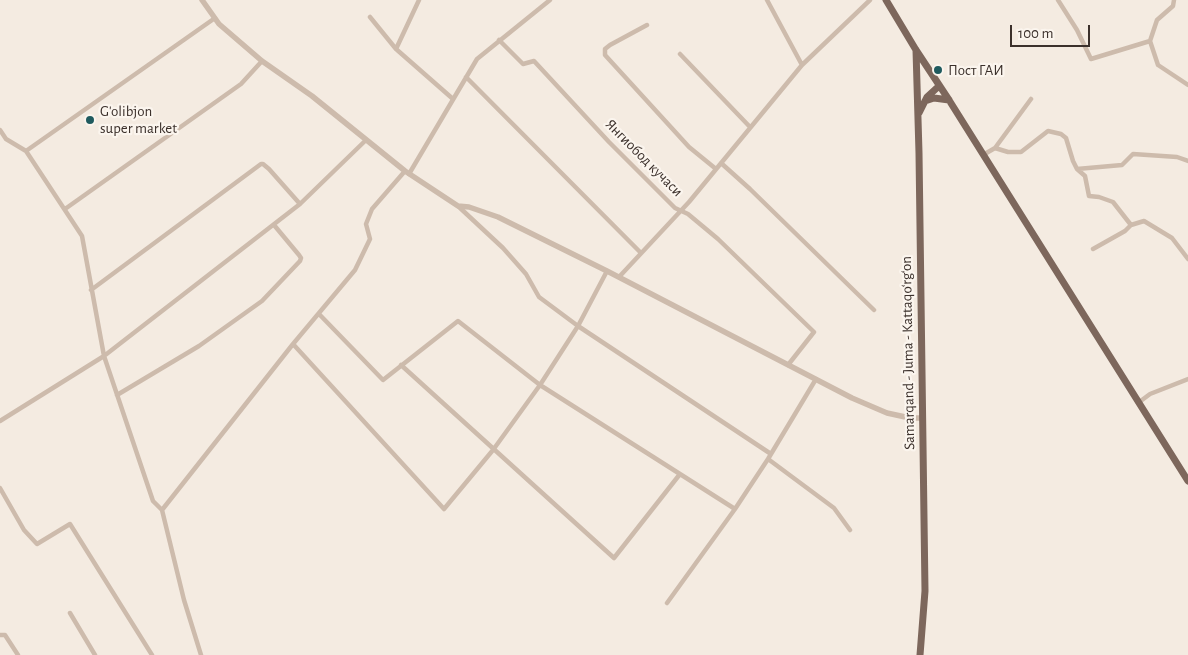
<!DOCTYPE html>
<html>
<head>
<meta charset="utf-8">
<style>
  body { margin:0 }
  #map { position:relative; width:1188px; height:655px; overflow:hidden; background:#f4ebe1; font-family:"Alegreya Sans",sans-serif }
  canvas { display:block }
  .scale { position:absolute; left:1010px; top:25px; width:80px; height:22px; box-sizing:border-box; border:2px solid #3b302b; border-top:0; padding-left:6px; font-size:15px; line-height:18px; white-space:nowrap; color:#3b302b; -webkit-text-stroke:4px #fbf5ee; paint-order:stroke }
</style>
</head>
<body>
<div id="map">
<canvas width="1188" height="655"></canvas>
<div class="scale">100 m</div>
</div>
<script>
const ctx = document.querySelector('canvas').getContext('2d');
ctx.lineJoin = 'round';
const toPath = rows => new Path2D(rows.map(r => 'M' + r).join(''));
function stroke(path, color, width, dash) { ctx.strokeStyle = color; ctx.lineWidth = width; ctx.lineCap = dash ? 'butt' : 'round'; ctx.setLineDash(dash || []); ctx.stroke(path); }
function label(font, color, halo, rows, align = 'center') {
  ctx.font = font + ' "Alegreya Sans",sans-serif'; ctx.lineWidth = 4.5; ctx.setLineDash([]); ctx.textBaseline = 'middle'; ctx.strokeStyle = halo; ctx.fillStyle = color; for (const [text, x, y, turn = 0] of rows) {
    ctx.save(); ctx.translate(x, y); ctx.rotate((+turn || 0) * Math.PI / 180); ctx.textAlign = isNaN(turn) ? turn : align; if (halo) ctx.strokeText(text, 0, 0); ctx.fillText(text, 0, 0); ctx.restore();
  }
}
stroke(toPath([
  [419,0,396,49,453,99],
  [767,0,802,65],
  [1058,0,1077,30,1091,59,1150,41],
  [1174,0,1173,6,1157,20,1150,41,1158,65,1188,85],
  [370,17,396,49],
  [647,25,610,45,605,49,605,55,689,147,716,169],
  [499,40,523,64,534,61,609,142,675,208,688,214,718,239,814,332,788,365],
  [680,54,750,127],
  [466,77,641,253],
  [0,130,6,139,26,151,82,236,104,356,153,501,162,510,184,600,201,655],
  [995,148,1008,152,1021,152,1048,131,1061,134,1066,138,1073,161,1077,169,1085,176,1089,196,1099,197,1113,202,1131,225,1144,221,1172,238,1188,259],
  [26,151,215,18],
  [983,155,995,148,1031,99],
  [721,163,750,189,874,310],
  [1077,169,1122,165,1133,154,1177,157,1188,161],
  [405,171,372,209,366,224,370,239,355,270,293,344,444,509,493,450,540,385,578,326,607,271],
  [409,174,477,59,550,0],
  [459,207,503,248,526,274,539,297,578,326,771,454],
  [65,209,241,84,262,61],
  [1093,249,1125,231,1131,225],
  [619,277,689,202,802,65,870,0],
  [91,290,261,164,263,164,269,169,300,204],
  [319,314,383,380,458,321,540,385,735,509],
  [401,365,614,558,680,474],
  [117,395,199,346,262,301,300,261,301,258,299,255,274,225],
  [1138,403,1150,394,1188,379],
  [0,421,104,356,300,204,366,140],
  [768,459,834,508,850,530],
  [0,488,24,530,37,544,70,524,152,655],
  [162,510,293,344],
  [667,603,735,509,768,459,816,379],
  [70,613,95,655],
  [0,635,5,635,18,655]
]), '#cdbbac', 4.5);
stroke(toPath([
  [202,0,219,24,262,61,312,96,405,171,458,206,469,207,498,217,607,271,852,398,887,413,910,418,923,418]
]), '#cdbbac', 5.5);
stroke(toPath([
  [886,0,916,50,949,100,1188,481],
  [916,50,919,153,925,591,920,655],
  [925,101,934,98,949,100],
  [919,113,927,97,939,86]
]), '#7d675c', 7);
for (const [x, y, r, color] of [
  [938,70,5,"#1f5a5e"],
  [90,120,5,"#1f5a5e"]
]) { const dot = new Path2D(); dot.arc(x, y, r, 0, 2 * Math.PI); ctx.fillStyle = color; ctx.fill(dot); stroke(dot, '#fbf5ee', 2); }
label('15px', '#3b302b', '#fbf5ee', [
  ["Пост ГАИ",948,70],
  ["G'olibjon",100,111],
  ["super market",100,128]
], 'left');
label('15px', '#3b302b', '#fbf5ee', [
  ["Янгиобод кучаси",644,158,45],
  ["Samarqand - Juma - Kattaqo‘rg‘on",908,353,-91]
]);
</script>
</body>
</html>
